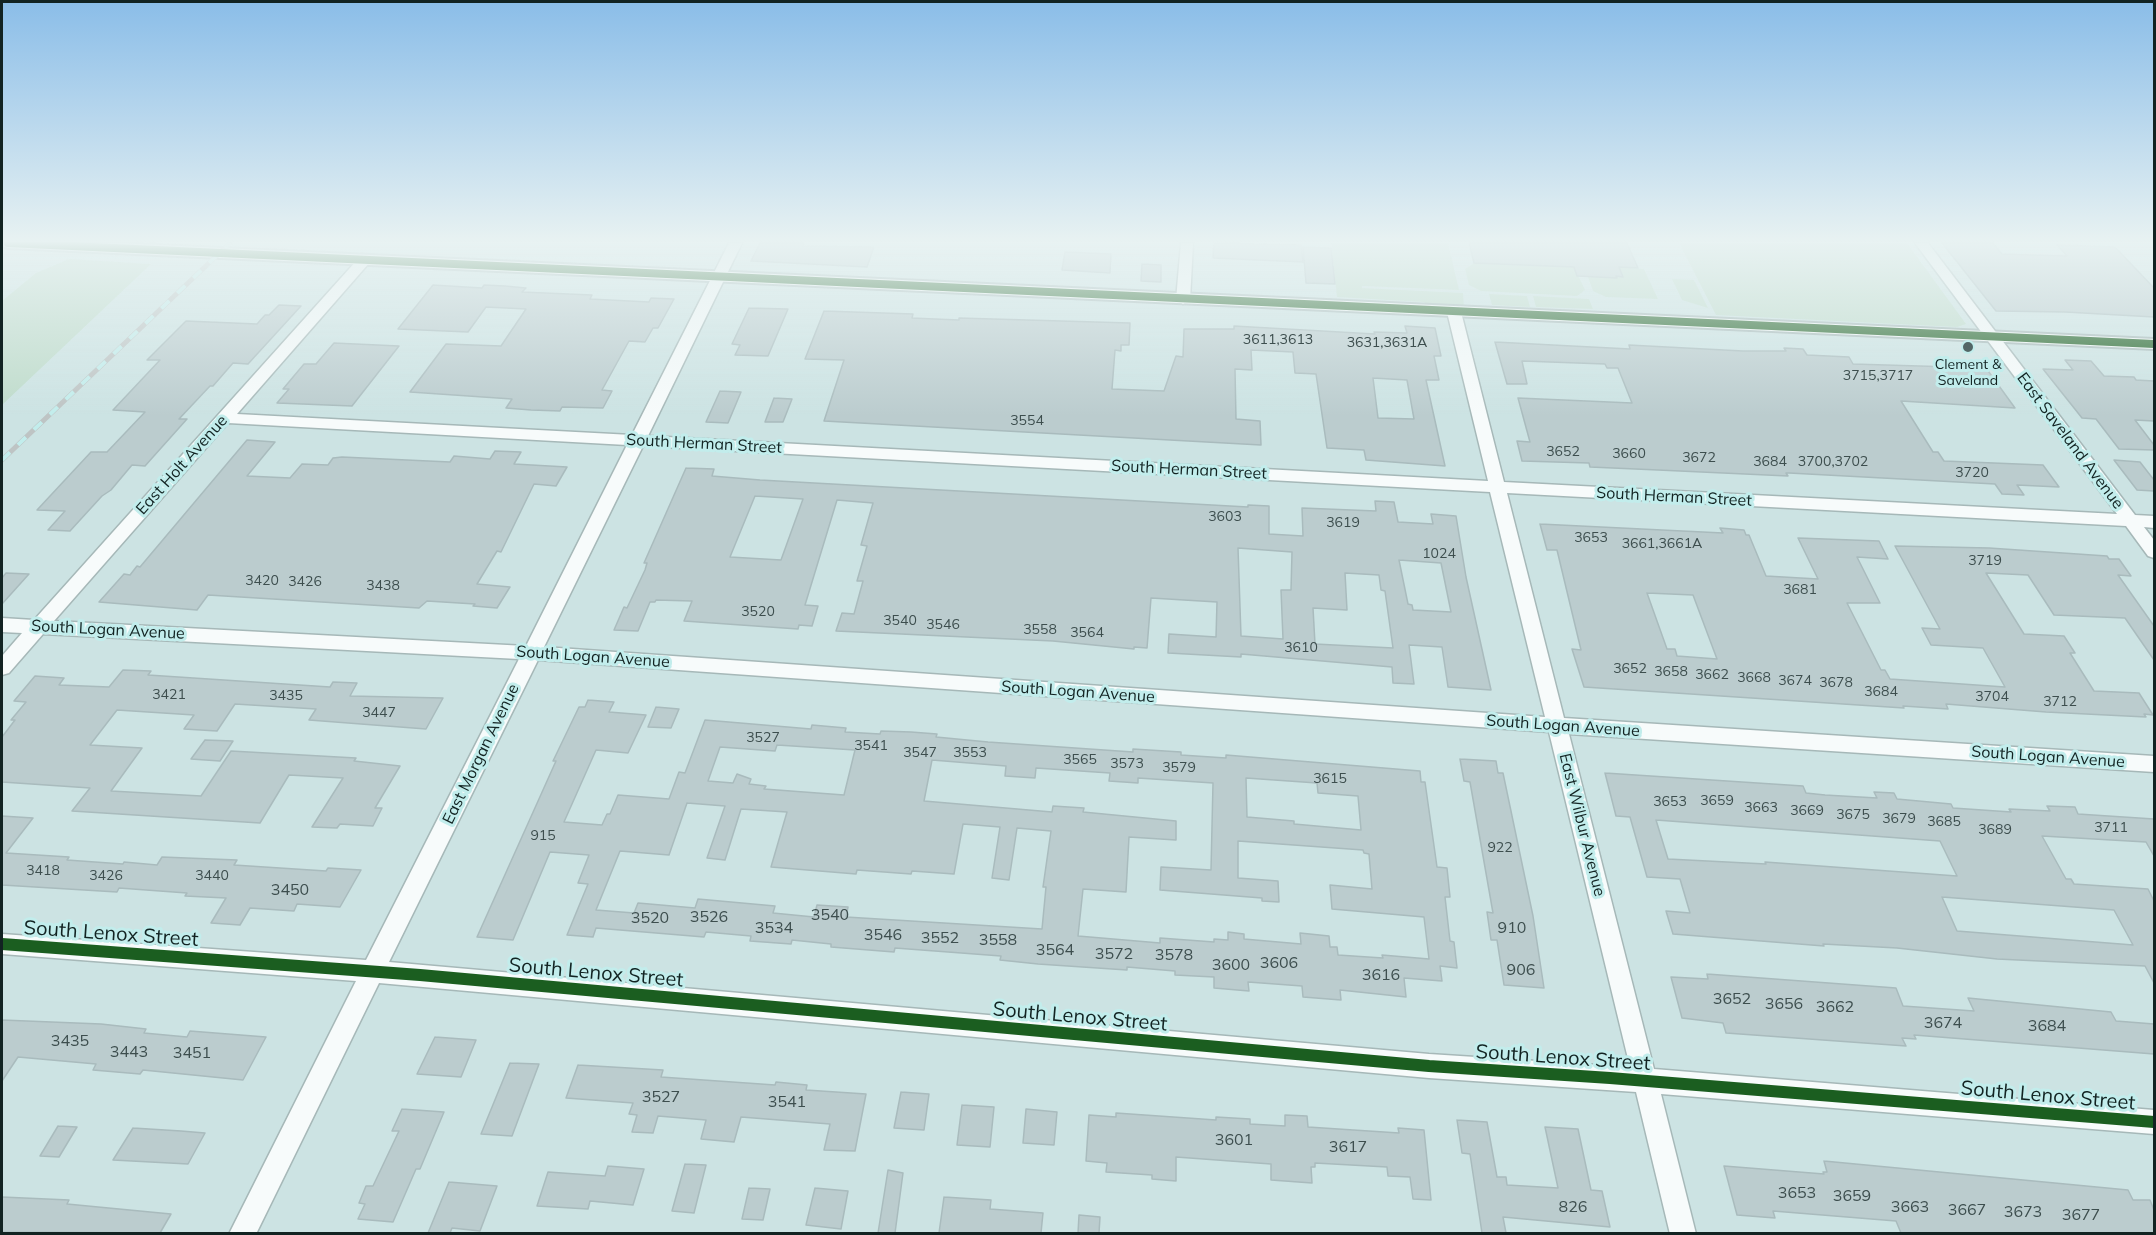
<!DOCTYPE html>
<html>
<head>
<meta charset="utf-8">
<style>
  body { margin:0 }
  #map { position:relative; width:2156px; height:1235px; overflow:hidden; background:#cce3e3; font-family:Mulish,sans-serif }
  canvas { display:block }
  .frame { position:absolute; inset:0; border:3px solid #122322; pointer-events:none }
</style>
</head>
<body>
<div id="map">
<canvas width="2156" height="1235"></canvas>
<div class="frame"></div>
</div>
<script>
const ctx = document.querySelector('canvas').getContext('2d');
ctx.lineJoin = 'round';
function fillPath(path, color) { ctx.fillStyle = color; ctx.fill(path, 'evenodd'); }
const toPath = rows => new Path2D(rows.map(r => 'M' + r).join(''));
function stroke(path, color, width, dash) { ctx.strokeStyle = color; ctx.lineWidth = width; ctx.lineCap = dash ? 'butt' : 'round'; ctx.setLineDash(dash || []); ctx.stroke(path); }
function label(font, color, halo, rows, align = 'center') {
  ctx.font = font + ' Mulish,sans-serif'; ctx.lineWidth = 6; ctx.setLineDash([]); ctx.textBaseline = 'middle'; ctx.strokeStyle = halo; ctx.fillStyle = color; for (const [text, x, y, turn = 0] of rows) {
    ctx.save(); ctx.translate(x, y); ctx.rotate((+turn || 0) * Math.PI / 180); ctx.textAlign = isNaN(turn) ? turn : align; if (halo) ctx.strokeText(text, 0, 0); ctx.fillText(text, 0, 0); ctx.restore();
  }
}
fillPath(toPath([
  [1331,243,1448,243,1459,290,1362,286,1362,288,1463,293,1464,307,1430,305,1423,302,1337,297],
  [1679,243,1907,243,1966,324,1957,327,1716,315],
  [69,259,151,264,2,405,2,301,36,273],
  [1474,263,1574,267,1585,290,1577,296,1481,291,1469,285,1465,269],
  [1616,267,1644,269,1658,299,1606,297,1593,291,1588,277,1622,277],
  [1672,279,1694,280,1708,308,1682,300],
  [1489,294,1527,296,1530,307,1492,305],
  [1533,296,1589,299,1593,309,1536,307]
]), '#bedbca');
const building = toPath([
  [760,243,804,243,803,246,874,247,867,267,751,261,760,243],
  [1214,243,1301,245,1303,262,1213,258,1214,243],
  [1469,243,1627,243,1638,268,1619,267,1623,277,1616,276,1617,278,1577,276,1574,267,1474,263,1469,243],
  [1942,243,1993,243,2002,254,2067,256,2057,245,2115,247,2154,288,2154,317,2065,312,1996,311,1942,243],
  [1303,247,1331,248,1335,284,1306,283,1303,247],
  [1065,252,1111,254,1110,273,1062,270,1065,252],
  [1142,264,1161,265,1161,282,1141,281,1142,264],
  [433,285,482,288,484,285,505,286,526,288,522,292,592,295,590,299,649,302,651,298,674,299,658,328,653,328,645,342,629,341,602,390,612,391,603,408,562,407,560,411,531,410,506,408,512,399,410,392,446,344,501,346,526,309,486,307,468,332,398,329,433,285],
  [279,305,301,306,248,364,233,363,213,386,210,386,179,419,187,419,145,466,132,465,111,490,102,496,70,531,48,530,65,511,37,510,91,452,107,452,145,412,113,410,160,360,147,360,186,321,257,324,265,315,269,315,279,305],
  [749,308,788,309,768,356,735,355,740,345,732,344,749,308],
  [824,311,913,314,912,318,959,320,959,318,1130,323,1129,345,1121,345,1121,351,1115,350,1112,389,1164,391,1176,356,1183,357,1184,329,1234,329,1234,326,1375,334,1374,332,1407,333,1405,326,1435,328,1441,356,1434,356,1439,380,1426,380,1445,466,1366,460,1364,450,1327,448,1316,374,1295,373,1293,352,1251,350,1252,370,1235,369,1236,419,1260,421,1261,445,824,421,844,360,805,359,824,311],
  [1373,378,1407,380,1414,419,1378,418,1373,378],
  [1495,342,1630,349,1629,345,1743,351,1786,351,1784,348,1803,349,1807,355,1849,357,1853,364,1986,368,2015,408,1901,401,1933,452,1938,452,1944,461,2043,465,2059,487,2017,485,2024,495,2002,494,1995,484,1789,473,1786,473,1788,476,1658,470,1590,467,1589,463,1522,461,1517,441,1530,442,1518,398,1632,403,1618,368,1607,368,1605,364,1522,361,1527,384,1507,384,1495,342],
  [334,343,399,346,352,406,277,403,289,389,283,389,304,364,316,364,334,343],
  [2065,360,2091,361,2104,376,2134,377,2136,380,2154,381,2154,421,2135,420,2154,445,2154,450,2119,449,2096,419,2082,418,2043,369,2073,370,2065,360],
  [720,391,741,392,728,423,706,422,720,391],
  [774,398,792,399,783,422,765,422,774,398],
  [247,440,275,442,247,476,290,478,302,464,328,465,333,458,342,457,450,462,454,456,490,459,495,451,521,452,514,464,567,467,556,486,534,484,501,552,497,551,477,584,510,587,497,608,473,606,475,604,427,601,419,608,208,595,197,610,99,602,124,574,130,575,137,566,140,567,247,440],
  [2114,460,2140,462,2154,480,2154,491,2137,490,2114,460],
  [686,468,714,469,712,476,760,480,1248,507,1248,505,1269,506,1269,534,1303,536,1302,508,1376,511,1375,501,1394,502,1398,522,1433,524,1431,514,1456,516,1466,577,1491,690,1448,687,1442,647,1409,645,1414,684,1393,683,1392,667,1241,654,1241,657,1168,653,1169,634,1216,637,1217,602,1151,598,1147,648,1134,647,1134,649,1053,641,836,631,842,613,854,614,863,581,857,581,867,546,861,545,873,503,837,500,805,605,818,606,812,626,799,625,798,629,684,621,692,601,656,600,655,602,650,602,638,631,614,630,624,607,627,608,645,570,647,563,644,563,686,468],
  [755,496,803,499,781,560,730,557,755,496],
  [1238,548,1292,552,1291,590,1281,590,1283,639,1241,636,1238,548],
  [1399,560,1441,563,1451,612,1413,610,1412,605,1408,604,1399,560],
  [1345,573,1379,575,1381,590,1385,591,1393,648,1315,644,1313,608,1347,610,1345,573],
  [1540,524,1723,533,1720,528,1744,530,1746,535,1749,535,1766,576,1818,579,1798,538,1879,541,1888,559,1857,557,1880,603,1847,603,1881,670,1885,670,1890,679,2005,687,1983,648,1931,645,1922,628,1940,629,1895,546,1989,548,2107,556,2109,559,2119,559,2131,576,2118,575,2154,626,2154,660,2125,618,2054,615,2028,575,1986,573,2024,634,2064,636,2075,653,2070,653,2094,691,2139,693,2153,715,2144,714,2146,717,2046,712,1946,704,1948,709,1903,706,1904,708,1584,687,1572,649,1581,650,1557,550,1547,550,1540,524],
  [1647,593,1693,595,1717,659,1677,656,1675,649,1667,649,1647,593],
  [6,573,29,574,2,604,2,578,6,573],
  [123,670,151,671,148,675,330,687,333,682,357,683,350,696,443,698,426,729,309,720,316,709,235,704,217,731,184,729,194,715,117,710,90,745,142,748,111,791,201,796,231,751,356,758,354,761,400,766,375,808,382,808,373,826,340,824,337,828,312,827,343,778,289,775,260,823,72,811,90,788,2,782,2,737,15,720,11,720,26,702,14,701,35,676,64,678,59,685,109,687,123,670],
  [588,700,614,702,609,712,646,715,628,753,596,750,564,822,602,825,607,814,610,814,618,795,669,799,679,772,685,773,705,720,811,729,812,725,846,728,845,732,880,734,881,731,911,732,937,734,936,737,988,742,1133,752,1133,749,1181,752,1181,755,1226,758,1226,755,1420,771,1421,782,1425,782,1437,867,1447,868,1450,897,1445,897,1450,941,1454,942,1457,968,1440,966,1442,981,1404,978,1406,997,1340,990,1341,1000,1303,997,1302,986,1248,982,1249,991,1214,988,1214,977,1175,975,1175,971,1127,967,1127,970,1038,964,1000,960,1001,956,895,948,894,952,831,947,831,944,792,940,791,944,750,941,751,936,706,932,704,937,596,928,593,937,567,935,588,884,578,883,589,855,550,852,513,940,477,937,556,761,553,761,579,707,585,707,588,700],
  [777,745,855,750,844,795,764,789,766,786,749,784,751,779,737,774,733,783,708,781,720,747,775,751,777,745],
  [932,760,1006,766,1005,776,1035,778,1036,768,1110,773,1109,781,1138,783,1138,778,1213,783,1211,870,1161,867,1160,890,1262,898,1262,901,1279,902,1278,881,1238,878,1238,841,1363,850,1364,853,1369,854,1372,889,1330,885,1332,909,1424,917,1429,959,1382,955,1383,958,1338,955,1337,947,1330,947,1329,936,1300,933,1301,944,1244,939,1244,934,1228,932,1228,940,1214,939,1214,942,1160,938,1160,943,1078,936,1083,889,1126,892,1129,837,1176,840,1176,821,1083,812,1084,808,1053,806,1052,812,924,801,932,760],
  [1246,778,1317,783,1318,793,1358,796,1361,830,1294,824,1294,821,1247,817,1246,778],
  [687,803,725,806,707,858,725,860,741,809,787,812,771,867,856,874,857,870,911,874,912,871,954,874,963,824,1000,827,992,878,1009,880,1017,828,1051,831,1043,887,1046,887,1042,929,846,917,848,907,817,905,814,917,773,913,775,906,698,899,695,908,638,903,634,913,596,910,620,851,669,855,687,803],
  [656,707,679,709,671,728,648,727,656,707],
  [205,740,233,741,220,761,191,759,205,740],
  [1460,759,1496,761,1498,773,1503,773,1533,916,1544,988,1504,985,1497,940,1491,940,1487,912,1493,913,1470,782,1464,781,1460,759],
  [1605,773,1803,786,1806,793,1825,795,1877,798,1874,792,1894,793,1897,799,1951,804,1953,808,2011,812,2009,809,2050,811,2047,806,2075,807,2078,814,2154,819,2154,856,2146,842,2042,836,2066,879,2071,879,2074,884,2148,889,2154,901,2154,983,2145,966,1997,959,1897,948,1823,944,1824,946,1673,934,1666,911,1690,913,1680,879,1647,877,1630,817,1616,816,1605,773],
  [1656,820,1940,841,1957,876,1765,862,1766,864,1668,859,1656,820],
  [1942,897,2114,910,2133,945,1957,931,1942,897],
  [2,816,33,818,6,853,69,857,67,860,123,864,124,862,157,865,162,857,237,860,234,865,326,871,328,868,361,870,340,907,297,904,294,911,250,908,240,925,211,923,226,898,185,896,187,893,119,888,117,892,2,885,2,816],
  [1707,974,1896,988,1903,1006,1974,1011,1968,998,2111,1012,2116,1021,2154,1024,2154,1054,1914,1035,1916,1039,1902,1038,1906,1046,1726,1033,1723,1023,1682,1018,1671,977,1708,979,1707,974],
  [2,1020,101,1024,146,1029,144,1033,187,1037,190,1031,266,1037,243,1080,143,1070,140,1074,93,1070,96,1064,18,1057,2,1081,2,1020],
  [435,1037,476,1040,461,1077,417,1074,435,1037],
  [510,1063,539,1064,512,1136,481,1134,510,1063],
  [578,1065,663,1070,661,1077,775,1085,776,1082,807,1085,806,1090,866,1094,855,1151,824,1150,830,1124,741,1117,734,1142,701,1139,706,1120,658,1116,653,1133,632,1132,637,1115,629,1114,633,1103,566,1098,578,1065],
  [901,1092,929,1094,924,1130,894,1128,901,1092],
  [962,1105,994,1107,990,1147,957,1145,962,1105],
  [402,1109,444,1112,420,1169,416,1169,393,1222,358,1219,365,1204,359,1203,366,1186,373,1186,399,1131,392,1131,402,1109],
  [1026,1109,1057,1112,1054,1145,1023,1143,1026,1109],
  [1116,1113,1216,1120,1216,1117,1250,1119,1250,1124,1285,1126,1285,1115,1307,1116,1308,1127,1399,1133,1398,1128,1424,1130,1431,1200,1413,1199,1410,1177,1388,1176,1387,1167,1315,1163,1315,1167,1311,1167,1312,1183,1271,1180,1271,1164,1176,1157,1176,1181,1152,1179,1152,1175,1106,1172,1107,1163,1086,1161,1089,1115,1116,1117,1116,1113],
  [1457,1120,1487,1122,1497,1177,1506,1177,1507,1185,1558,1188,1545,1127,1578,1129,1591,1190,1602,1191,1610,1227,1503,1217,1506,1233,1482,1233,1470,1154,1462,1153,1457,1120],
  [58,1126,77,1127,59,1157,40,1156,58,1126],
  [133,1128,181,1131,205,1133,188,1164,113,1160,133,1128],
  [1824,1161,2128,1190,2133,1200,2150,1200,2154,1210,2154,1233,1901,1233,1896,1221,1773,1211,1775,1218,1737,1215,1724,1166,1824,1174,1823,1172,1827,1172,1824,1161],
  [685,1164,706,1165,694,1213,672,1211,685,1164],
  [608,1166,644,1169,633,1205,590,1201,588,1209,537,1206,548,1172,605,1176,608,1166],
  [888,1170,903,1173,895,1233,878,1233,888,1170],
  [449,1182,497,1186,480,1231,452,1228,450,1233,428,1233,449,1182],
  [749,1188,770,1189,763,1220,742,1219,749,1188],
  [815,1188,848,1191,841,1229,806,1225,815,1188],
  [2,1197,69,1200,67,1204,171,1214,160,1233,2,1232,2,1197],
  [944,1197,991,1200,990,1209,1043,1213,1041,1233,939,1233,944,1197],
  [1079,1215,1100,1217,1099,1233,1078,1233,1079,1215]
]);
fillPath(building, '#bbccce');
stroke(building, '#a9bbbd', 1.5);
const minor = toPath([
  [729,243,742,243,648,436,1488,481,1447,312,1454,308,1461,312,1504,482,2117,514,1915,243,1928,243,2135,515,2154,516,2154,528,2144,527,2154,540,2154,558,2148,556,2126,526,1507,493,1564,718,2154,756,2154,772,1569,734,1654,1069,2154,1110,2154,1134,1661,1094,1696,1234,1670,1234,1636,1092,1429,1078,379,983,256,1234,229,1234,356,981,2,954,2,934,366,960,519,659,43,634,9,673,2,675,2,656,22,633,2,632,2,618,34,620,358,259,368,259,370,262,237,414,632,435,729,243],
  [228,423,627,445,526,646,54,621,228,423],
  [643,446,1490,492,1545,717,544,647,643,446],
  [538,660,1549,732,1630,1067,1429,1054,389,962,538,660],
  [1181,243,1193,243,1190,300,1183,304,1176,300,1181,243]
]);
const tertiary = toPath([
  [2,243,117,243,2154,339,2154,349,8,248,2,246,2,243]
]);
stroke(minor, '#a6b8b8', 3);
stroke(tertiary, '#a6b8b8', 4);
fillPath(minor, '#f7fbfb');
fillPath(tertiary, '#f7fbfb');
const rail = toPath([
  [2,460,230,243]
]);
stroke(rail, '#bec4c4', 5);
stroke(rail, '#c2edec', 4, [11]);
stroke(toPath([
  [8,243,2154,344]
]), '#1b5e20', 8);
stroke(toPath([
  [2,944,420,975,1429,1066,1610,1078,2154,1122]
]), '#1b5e20', 12);
const sky = ctx.createLinearGradient(0, 0, 0, 416);
sky.addColorStop(0, '#8abde8');
sky.addColorStop(0.58, '#e8f2f2');
sky.addColorStop(1, '#e8f2f200');
ctx.fillStyle = sky;
ctx.fillRect(0, 0, 2156, 416);
for (const [x, y, r, color] of [
  [1968,347,6,"#536666"]
]) { const dot = new Path2D(); dot.arc(x, y, r, 0, 2 * Math.PI); ctx.fillStyle = color; ctx.fill(dot); stroke(dot, '#c2edec', 2); }
label('14px', '#3d4e4e', null, [
  ["3611,3613",1278,340],
  ["3631,3631A",1387,343],
  ["3715,3717",1878,376],
  ["3554",1027,421],
  ["3652",1563,452],
  ["3660",1629,454],
  ["3672",1699,458],
  ["3684",1770,462],
  ["3700,3702",1833,462],
  ["3720",1972,473],
  ["3603",1225,517],
  ["3619",1343,523],
  ["3653",1591,538],
  ["3661,3661A",1662,544],
  ["1024",1439,554],
  ["3719",1985,561],
  ["3420",262,581],
  ["3426",305,582],
  ["3438",383,586],
  ["3681",1800,590],
  ["3520",758,612],
  ["3540",900,621],
  ["3546",943,625],
  ["3558",1040,630],
  ["3564",1087,633],
  ["3610",1301,648],
  ["3652",1630,669],
  ["3658",1671,672],
  ["3662",1712,675],
  ["3668",1754,678],
  ["3674",1795,681],
  ["3678",1836,683],
  ["3684",1881,692],
  ["3421",169,695],
  ["3435",286,696],
  ["3704",1992,697],
  ["3712",2060,702],
  ["3447",379,713],
  ["3527",763,738],
  ["3541",871,746],
  ["3547",920,753],
  ["3553",970,753],
  ["3565",1080,760],
  ["3573",1127,764],
  ["3579",1179,768],
  ["3615",1330,779],
  ["3659",1717,801],
  ["3653",1670,802],
  ["3663",1761,808],
  ["3669",1807,811],
  ["3675",1853,815],
  ["3679",1899,819],
  ["3685",1944,822],
  ["3711",2111,828],
  ["3689",1995,830],
  ["915",543,836],
  ["922",1500,848],
  ["3418",43,871],
  ["3426",106,876],
  ["3440",212,876]
]);
label('14px', '#122322', '#c2edec', [
  ["Clement &",1968,365],
  ["Saveland",1968,381]
]);
label('16px', '#122322', '#c2edec', [
  ["East Saveland Avenue",2070,441,53],
  ["South Herman Street",704,444,3],
  ["East Holt Avenue",182,465,-48],
  ["South Herman Street",1189,470,3],
  ["South Herman Street",1674,497,3],
  ["South Logan Avenue",108,630,3],
  ["South Logan Avenue",593,657,4],
  ["South Logan Avenue",1078,692,4],
  ["South Logan Avenue",1563,726,4],
  ["East Morgan Avenue",481,754,-64],
  ["South Logan Avenue",2048,757,4],
  ["East Wilbur Avenue",1582,825,76]
]);
label('16px', '#3d4e4e', null, [
  ["3450",290,890],
  ["3540",830,915],
  ["3526",709,917],
  ["3520",650,918],
  ["3534",774,928],
  ["910",1512,928],
  ["3546",883,935],
  ["3552",940,938],
  ["3558",998,940],
  ["3564",1055,950],
  ["3572",1114,954],
  ["3578",1174,955],
  ["3606",1279,963],
  ["3600",1231,965],
  ["906",1521,970],
  ["3616",1381,975],
  ["3652",1732,999],
  ["3656",1784,1004],
  ["3662",1835,1007],
  ["3674",1943,1023],
  ["3684",2047,1026],
  ["3435",70,1041],
  ["3443",129,1052],
  ["3451",192,1053],
  ["3527",661,1097],
  ["3541",787,1102],
  ["3601",1234,1140],
  ["3617",1348,1147],
  ["3653",1797,1193],
  ["3659",1852,1196],
  ["826",1573,1207],
  ["3663",1910,1207],
  ["3667",1967,1210],
  ["3673",2023,1212],
  ["3677",2081,1215]
]);
label('20px', '#122322', '#c2edec', [
  ["South Lenox Street",111,934,4],
  ["South Lenox Street",596,973,5],
  ["South Lenox Street",1080,1017,5],
  ["South Lenox Street",1563,1058,4],
  ["South Lenox Street",2048,1096,5]
]);
</script>
</body>
</html>
